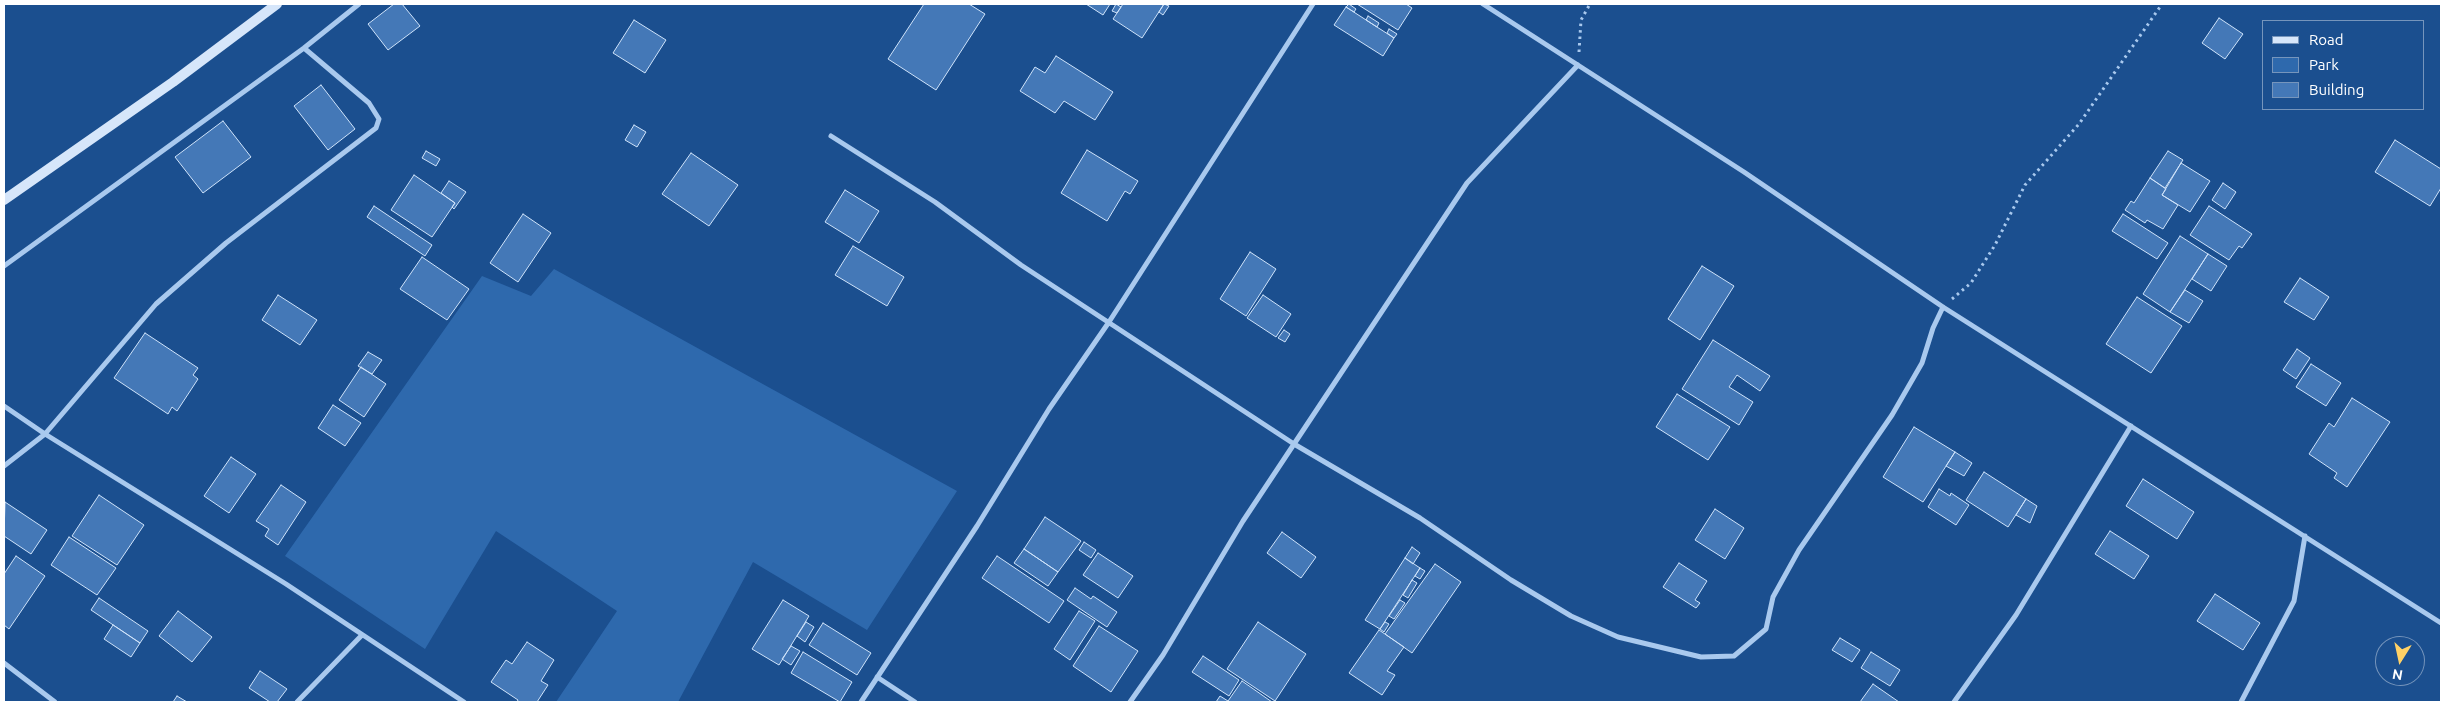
<!DOCTYPE html>
<html>
<head>
<meta charset="utf-8">
<style>
  body { margin:0 }
  #map { position:relative; width:2445px; height:706px; overflow:hidden; background:#1b4f8f; font-family:Ubuntu,sans-serif }
  canvas { display:block }
  .frame { position:absolute; inset:0; border:5px solid #fff; pointer-events:none }
  .legend { position:absolute; left:2262px; top:20px; width:162px; height:90px; box-sizing:border-box; background:#1b4f8f; border:1px solid #7695bc; margin:0; padding:6px 9px; list-style:none; font-size:15px; color:#fff }
  .legend li { display:flex; align-items:center; gap:10px; height:25px }
  .legend b { width:25px; border:1px solid #7695bc }
  .north { position:absolute; left:2375px; top:636px; width:50px; height:50px; box-sizing:border-box; background:#1b4f8f; border:1px solid #7695bc; border-radius:50%; rotate:190deg; font-size:14px; font-weight:700; line-height:20px; text-align:center; color:#fff }
  .north::after { content:''; display:block; margin:auto; width:18px; height:22px; background:#ffd166; clip-path:polygon(50% 0,100% 100%,50% 72%,0 100%) }
</style>
</head>
<body>
<div id="map">
<canvas width="2445" height="706"></canvas>
<div class="frame"></div>
<ul class="legend">
<li><b style="height:6px;background:#d6e6fa"></b>Road</li>
<li><b style="height:14px;background:#2e69ad"></b>Park</li>
<li><b style="height:14px;background:#4478b7"></b>Building</li>
</ul>
<div class="north">N</div>
</div>
<script>
const ctx = document.querySelector('canvas').getContext('2d');
ctx.lineJoin = 'round';
function fillPath(path, color) { ctx.fillStyle = color; ctx.fill(path, 'evenodd'); }
const toPath = rows => new Path2D(rows.map(r => 'M' + r).join(''));
function stroke(path, color, width, dash) { ctx.strokeStyle = color; ctx.lineWidth = width; ctx.lineCap = dash ? 'butt' : 'round'; ctx.setLineDash(dash || []); ctx.stroke(path); }
fillPath(toPath([
  [554,269,957,491,867,630,753,562,678,702,556,702,617,611,496,531,425,649,285,556,482,276,531,296]
]), '#2e69ad');
const building = toPath([
  [394,4,402,4,420,26,388,50,368,24,394,4],
  [924,4,969,4,985,14,936,90,888,59,924,4],
  [1086,4,1110,4,1103,15,1086,4],
  [1116,4,1121,7,1117,13,1112,11,1116,4],
  [1123,4,1164,4,1142,38,1113,19,1123,4],
  [1164,4,1169,6,1163,15,1159,12,1164,4],
  [1349,4,1356,9,1354,12,1346,7,1349,4],
  [1357,4,1406,4,1412,8,1398,30,1357,4],
  [1346,7,1394,38,1383,56,1334,25,1346,7],
  [1368,16,1379,23,1377,27,1366,20,1368,16],
  [2219,18,2243,34,2225,59,2202,43,2219,18],
  [634,20,666,40,645,73,613,53,634,20],
  [1389,29,1397,34,1394,38,1387,33,1389,29],
  [1056,56,1113,92,1095,120,1064,101,1055,113,1020,91,1035,67,1045,73,1056,56],
  [321,85,355,129,328,150,294,106,321,85],
  [223,121,251,157,203,193,175,157,223,121],
  [634,125,646,132,637,147,625,140,634,125],
  [2395,140,2441,169,2441,188,2430,206,2375,172,2395,140],
  [1087,150,1138,181,1130,194,1125,191,1107,221,1061,193,1087,150],
  [426,151,440,159,436,166,422,158,426,151],
  [2168,151,2183,160,2165,188,2150,178,2168,151],
  [691,153,738,185,709,226,662,194,691,153],
  [2181,163,2210,181,2190,212,2162,195,2181,163],
  [414,175,455,203,432,237,391,210,414,175],
  [2150,178,2166,189,2162,195,2178,205,2163,229,2147,220,2145,223,2125,210,2131,201,2134,203,2150,178],
  [449,181,466,192,454,209,452,207,455,203,441,193,449,181],
  [2223,183,2236,192,2225,209,2212,200,2223,183],
  [845,190,879,211,859,243,825,222,845,190],
  [374,206,432,245,425,256,367,217,374,206],
  [2209,206,2252,234,2242,248,2239,246,2229,260,2190,235,2209,206],
  [523,214,551,233,518,282,490,263,523,214],
  [2123,214,2168,243,2157,259,2112,231,2123,214],
  [2180,236,2208,254,2170,312,2143,294,2180,236],
  [853,246,904,277,887,306,835,275,853,246],
  [1250,252,1276,269,1246,316,1220,299,1250,252],
  [2208,254,2227,266,2211,291,2192,279,2208,254],
  [422,257,469,289,447,320,400,289,422,257],
  [1702,266,1734,286,1700,340,1668,319,1702,266],
  [2300,278,2329,297,2314,320,2284,302,2300,278],
  [2185,290,2203,301,2189,323,2170,312,2185,290],
  [278,295,317,320,300,345,262,320,278,295],
  [1263,295,1291,314,1276,337,1247,318,1263,295],
  [2137,297,2182,326,2151,373,2106,344,2137,297],
  [1284,330,1290,334,1285,342,1278,338,1284,330],
  [145,333,198,368,193,375,198,379,177,411,172,407,168,414,114,378,145,333],
  [1713,340,1770,376,1760,391,1737,375,1729,387,1753,402,1739,425,1682,389,1713,340],
  [2297,349,2310,358,2296,379,2283,370,2297,349],
  [368,352,382,360,372,374,358,366,368,352],
  [2311,364,2341,383,2326,406,2296,387,2311,364],
  [361,367,386,384,364,417,339,400,361,367],
  [1677,394,1730,427,1708,460,1656,427,1677,394],
  [2352,398,2390,422,2347,487,2334,478,2337,473,2309,454,2329,423,2334,427,2352,398],
  [333,405,361,423,345,446,318,428,333,405],
  [1914,427,1955,452,1923,502,1883,477,1914,427],
  [1955,452,1972,463,1964,476,1946,466,1955,452],
  [231,457,256,474,229,513,204,496,231,457],
  [1984,472,2026,499,2008,527,1966,500,1984,472],
  [2143,479,2194,512,2177,539,2126,506,2143,479],
  [281,485,306,502,278,545,265,536,269,529,256,521,281,485],
  [1939,489,1950,496,1951,493,1969,505,1956,525,1928,507,1939,489],
  [99,495,144,525,117,565,72,536,99,495],
  [2026,499,2037,506,2030,523,2016,515,2026,499],
  [5,502,47,530,31,554,4,536,5,502],
  [1715,509,1744,528,1725,559,1695,540,1715,509],
  [1045,517,1081,541,1058,572,1024,549,1045,517],
  [2110,531,2149,556,2134,579,2095,554,2110,531],
  [1282,532,1316,557,1301,578,1267,553,1282,532],
  [69,537,116,568,97,595,51,565,69,537],
  [1084,542,1096,550,1091,558,1079,550,1084,542],
  [1412,547,1420,553,1413,564,1405,558,1412,547],
  [1024,549,1058,572,1048,586,1014,563,1024,549],
  [1098,553,1133,576,1118,598,1083,575,1098,553],
  [16,556,45,576,9,629,4,625,4,574,16,556],
  [997,556,1064,601,1049,623,982,578,997,556],
  [1405,558,1420,568,1380,629,1365,620,1405,558],
  [1679,563,1707,581,1695,600,1700,603,1696,608,1663,587,1679,563],
  [1435,564,1461,582,1412,653,1385,634,1435,564],
  [1420,568,1425,571,1420,579,1415,576,1420,568],
  [1412,580,1417,583,1408,598,1403,595,1412,580],
  [1075,588,1091,599,1093,596,1117,612,1107,627,1067,600,1075,588],
  [2215,594,2260,623,2243,650,2197,621,2215,594],
  [99,598,148,631,140,643,91,610,99,598],
  [783,600,809,616,779,665,752,649,783,600],
  [1400,600,1405,603,1394,619,1389,616,1400,600],
  [178,611,212,637,192,662,159,636,178,611],
  [1079,611,1095,621,1070,660,1054,649,1079,611],
  [806,622,814,627,805,642,797,636,806,622],
  [1258,622,1306,654,1275,701,1227,669,1258,622],
  [1385,622,1389,624,1384,632,1380,629,1385,622],
  [823,623,871,653,857,675,809,645,823,623],
  [113,625,140,643,131,657,104,639,113,625],
  [1099,626,1138,651,1111,692,1073,666,1099,626],
  [1379,630,1404,647,1387,671,1395,675,1382,695,1349,673,1379,630],
  [1840,638,1860,650,1852,662,1832,650,1840,638],
  [527,642,554,660,541,681,548,685,537,702,517,702,518,700,491,682,506,660,512,664,527,642],
  [791,646,800,651,791,665,782,659,791,646],
  [803,652,852,682,840,702,791,673,803,652],
  [1871,652,1900,670,1890,686,1861,668,1871,652],
  [1203,656,1239,680,1229,696,1192,672,1203,656],
  [260,671,287,689,277,702,270,702,249,688,260,671],
  [1242,681,1272,702,1216,702,1220,696,1228,701,1242,681],
  [1873,684,1899,702,1860,702,1873,684],
  [177,696,187,702,173,702,177,696]
]);
fillPath(building, '#4478b7');
stroke(building, '#cfe3fa', 1);
stroke(toPath([
  [1579,52,1581,20,1590,4],
  [1952,299,1971,283,1995,245,2025,185,2079,124,2162,4]
]), '#a9c9ee', 3, [2.5, 4]);
stroke(toPath([
  [1483,4,1744,172,1943,307,2441,623],
  [831,136,935,202,1021,265,1294,444,1420,518,1511,580,1571,616,1618,637,1701,657,1734,656,1766,629,1773,597,1799,550,1892,415,1922,363,1933,328,1943,307],
  [4,266,304,48,359,4],
  [4,406,45,434,286,584,464,702],
  [4,466,45,434,156,304,226,243,376,128,379,119,369,103,304,48],
  [4,663,55,702],
  [877,677,915,702],
  [297,702,362,635],
  [861,702,977,526,1049,409,1109,322,1313,4],
  [1130,702,1163,655,1243,521,1467,183,1578,65],
  [1954,702,2016,615,2131,426],
  [2241,702,2294,601,2305,536]
]), '#a9c9ee', 5);
stroke(toPath([
  [4,200,173,82,277,4]
]), '#d6e6fa', 10);
</script>
</body>
</html>
